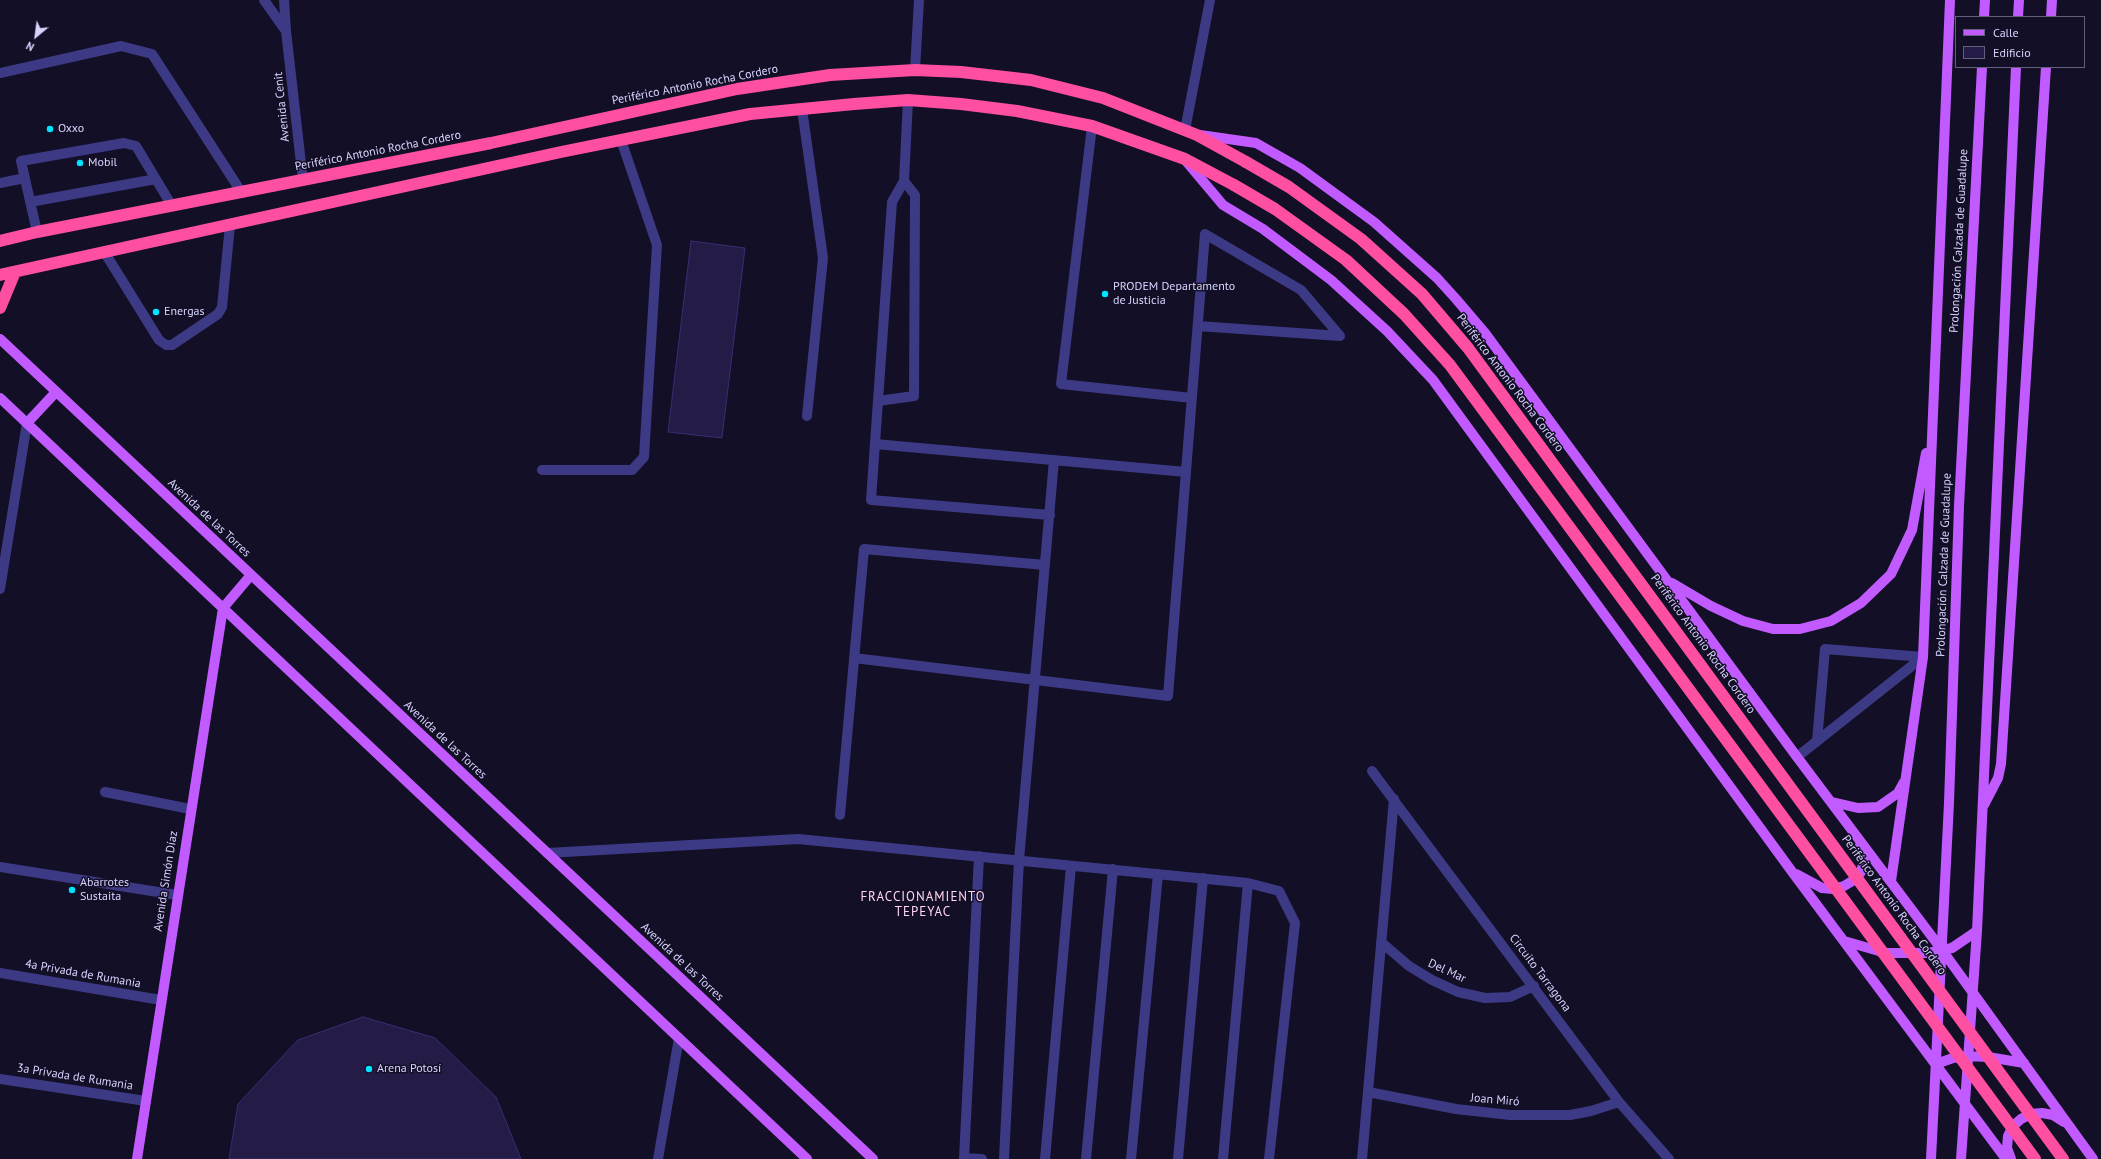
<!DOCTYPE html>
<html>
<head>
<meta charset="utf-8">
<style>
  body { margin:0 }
  #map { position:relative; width:2101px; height:1159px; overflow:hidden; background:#130f26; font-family:"PT Sans",sans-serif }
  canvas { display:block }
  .legend { position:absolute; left:1955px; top:16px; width:130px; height:52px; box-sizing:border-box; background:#130f26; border:1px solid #625e7d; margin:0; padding:5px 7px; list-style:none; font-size:12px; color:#d9d4ff }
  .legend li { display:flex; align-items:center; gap:8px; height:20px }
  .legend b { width:20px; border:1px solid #625e7d }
  .north { position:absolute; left:16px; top:16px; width:40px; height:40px; -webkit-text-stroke:3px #130f26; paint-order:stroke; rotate:209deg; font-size:11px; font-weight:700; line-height:16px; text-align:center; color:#d9d4ff }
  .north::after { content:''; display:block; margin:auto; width:14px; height:18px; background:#d9d4ff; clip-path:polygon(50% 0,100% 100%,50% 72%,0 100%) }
</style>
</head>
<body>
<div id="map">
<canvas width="2101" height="1159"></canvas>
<ul class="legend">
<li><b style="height:5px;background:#c25bff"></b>Calle</li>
<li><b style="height:11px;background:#241b47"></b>Edificio</li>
</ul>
<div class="north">N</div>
</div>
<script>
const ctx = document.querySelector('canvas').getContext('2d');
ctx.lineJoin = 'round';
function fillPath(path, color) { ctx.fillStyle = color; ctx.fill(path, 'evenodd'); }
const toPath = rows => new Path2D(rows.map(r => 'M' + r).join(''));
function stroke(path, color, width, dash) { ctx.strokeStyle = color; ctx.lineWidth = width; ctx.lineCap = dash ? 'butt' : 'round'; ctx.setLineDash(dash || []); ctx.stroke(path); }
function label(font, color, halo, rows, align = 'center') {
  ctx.font = font + ' "PT Sans",sans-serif'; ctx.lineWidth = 3; ctx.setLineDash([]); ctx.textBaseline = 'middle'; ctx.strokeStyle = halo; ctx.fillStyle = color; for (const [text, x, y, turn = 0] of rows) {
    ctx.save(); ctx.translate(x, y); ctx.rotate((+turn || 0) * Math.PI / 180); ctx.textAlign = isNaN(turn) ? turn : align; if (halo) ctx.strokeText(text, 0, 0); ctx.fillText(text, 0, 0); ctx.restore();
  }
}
const building = toPath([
  [691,241,745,248,722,438,668,432,691,241],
  [363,1017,435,1038,496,1097,521,1159,229,1159,238,1104,298,1040,363,1017]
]);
fillPath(building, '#241b47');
stroke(building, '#3b2d73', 1);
stroke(toPath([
  [264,0,286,31],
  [284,0,286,31,303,181],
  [915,70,919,0],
  [0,73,121,46,152,54,242,193],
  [908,100,904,181,892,202,871,500,1050,515],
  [802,109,823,258,807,416],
  [1092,126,1061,384,1192,398],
  [1185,130,1210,0],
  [0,183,25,178],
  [30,202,156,179],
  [37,232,21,161,124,143,136,146,172,206],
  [105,253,159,340,166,345,172,345,218,314,222,307,230,225],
  [1198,326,1340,336],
  [878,401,914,396,915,195,904,181],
  [875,444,1186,472],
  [542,470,632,470,644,457,657,245,621,140],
  [0,589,27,423],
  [854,658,1168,696,1205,234,1301,290,1340,336],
  [1817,741,1825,649,1923,657],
  [1797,757,1923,657],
  [1372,771,1619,1102,1669,1159],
  [105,792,190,809],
  [840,815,864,549,1045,565],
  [547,853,798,839,1248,883,1279,891,1295,923,1269,1159],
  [0,867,177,895],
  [1381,942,1409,966,1432,980,1458,992,1485,998,1510,997,1534,986],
  [0,973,161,1000],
  [0,1079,146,1101],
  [1368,1092,1456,1109,1510,1115,1570,1115,1591,1111,1619,1102],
  [964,1158,982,1159],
  [658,1159,679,1038],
  [964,1159,979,856],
  [1004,1159,1019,860,1054,460],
  [1045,1159,1071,866],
  [1086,1159,1113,869],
  [1131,1159,1158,874],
  [1178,1159,1203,878],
  [1223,1159,1248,883],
  [1362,1159,1394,799]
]), '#3d3a85', 10);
stroke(toPath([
  [1984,17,1985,0],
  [2018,17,2019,0],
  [2051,17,2052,0],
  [1200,135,1256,143,1300,168,1374,222,1437,278,1456,299,1485,333,1797,757,1942,950,2093,1159],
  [1186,161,1223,205,1263,229,1331,280,1387,331,1433,380,1793,873,2006,1159],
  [0,339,873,1159],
  [0,398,807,1159],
  [27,423,56,392],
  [1672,583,1711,606,1743,621,1773,629,1800,629,1831,621,1861,603,1891,574,1912,530,1926,453],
  [1832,802,1858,808,1878,807,1898,793,1904,782],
  [1984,805,1998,778,2001,764,2046,67],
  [1796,874,1822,888,1833,889,1844,886,1854,880,1861,872,1864,861,1860,845],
  [1891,881,1923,657,1950,0],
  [1844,941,1886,953,1928,953,1952,948,1977,931],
  [1936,1064,1953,1058,1968,1056,1988,1057,2024,1063],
  [137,1159,223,608,251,575],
  [1931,1159,1949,803,1959,506,1982,67],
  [1961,1159,1977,931,2016,67],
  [2011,1159,2007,1148,2008,1136,2013,1126,2021,1119,2031,1114,2042,1113,2053,1115,2064,1122]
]), '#c25bff', 10);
stroke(toPath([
  [0,241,37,232,491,143,737,89,830,75,915,70,961,72,1031,80,1103,98,1197,135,1246,162],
  [0,275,561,152,750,114,854,104,908,100,961,104,1017,111,1092,126,1185,159,1234,185],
  [0,308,15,272]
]), '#ff4fa3', 12);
stroke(toPath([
  [1246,162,1289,187,1361,239,1422,294,1468,348,2063,1159],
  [1234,185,1275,209,1346,260,1404,314,1450,365,2035,1159]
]), '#ff4fa3', 12);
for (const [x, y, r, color] of [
  [50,129,4,"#00e5ff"],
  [80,163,4,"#00e5ff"],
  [1105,294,4,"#00e5ff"],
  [156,312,4,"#00e5ff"],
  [72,890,4,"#00e5ff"],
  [369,1069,4,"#00e5ff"]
]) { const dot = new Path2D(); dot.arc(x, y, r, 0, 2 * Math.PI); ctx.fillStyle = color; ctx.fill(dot); stroke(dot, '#130f26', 1.5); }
label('12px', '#d9d4ff', '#130f26', [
  ["Periférico Antonio Rocha Cordero",695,85,-11],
  ["Avenida Cenit",282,107,-96],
  ["Periférico Antonio Rocha Cordero",378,151,-11],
  ["Prolongación Calzada de Guadalupe",1959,241,-87],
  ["Periférico Antonio Rocha Cordero",1510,383,53],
  ["Avenida de las Torres",209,518,43],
  ["Prolongación Calzada de Guadalupe",1944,565,-88],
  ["Periférico Antonio Rocha Cordero",1703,644,54],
  ["Avenida de las Torres",445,740,43],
  ["Avenida Simón Díaz",166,881,-81],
  ["Periférico Antonio Rocha Cordero",1894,905,54],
  ["Avenida de las Torres",682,962,43],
  ["Del Mar",1447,971,25],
  ["Circuito Tarragona",1540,973,53],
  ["4a Privada de Rumania",83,974,10],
  ["3a Privada de Rumania",75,1077,9],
  ["Joan Miró",1495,1100,5]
]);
label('12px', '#d9d4ff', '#130f26', [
  ["Oxxo",58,129],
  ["Mobil",88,163],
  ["PRODEM Departamento",1113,287],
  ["de Justicia",1113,301],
  ["Energas",164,312],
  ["Abarrotes",80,883],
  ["Sustaita",80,897],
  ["Arena Potosí",377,1069]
], 'left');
ctx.letterSpacing = '1px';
label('13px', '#ffd6f0', '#130f26', [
  ["FRACCIONAMIENTO",923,897],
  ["TEPEYAC",923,912]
]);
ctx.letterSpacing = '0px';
</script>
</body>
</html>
